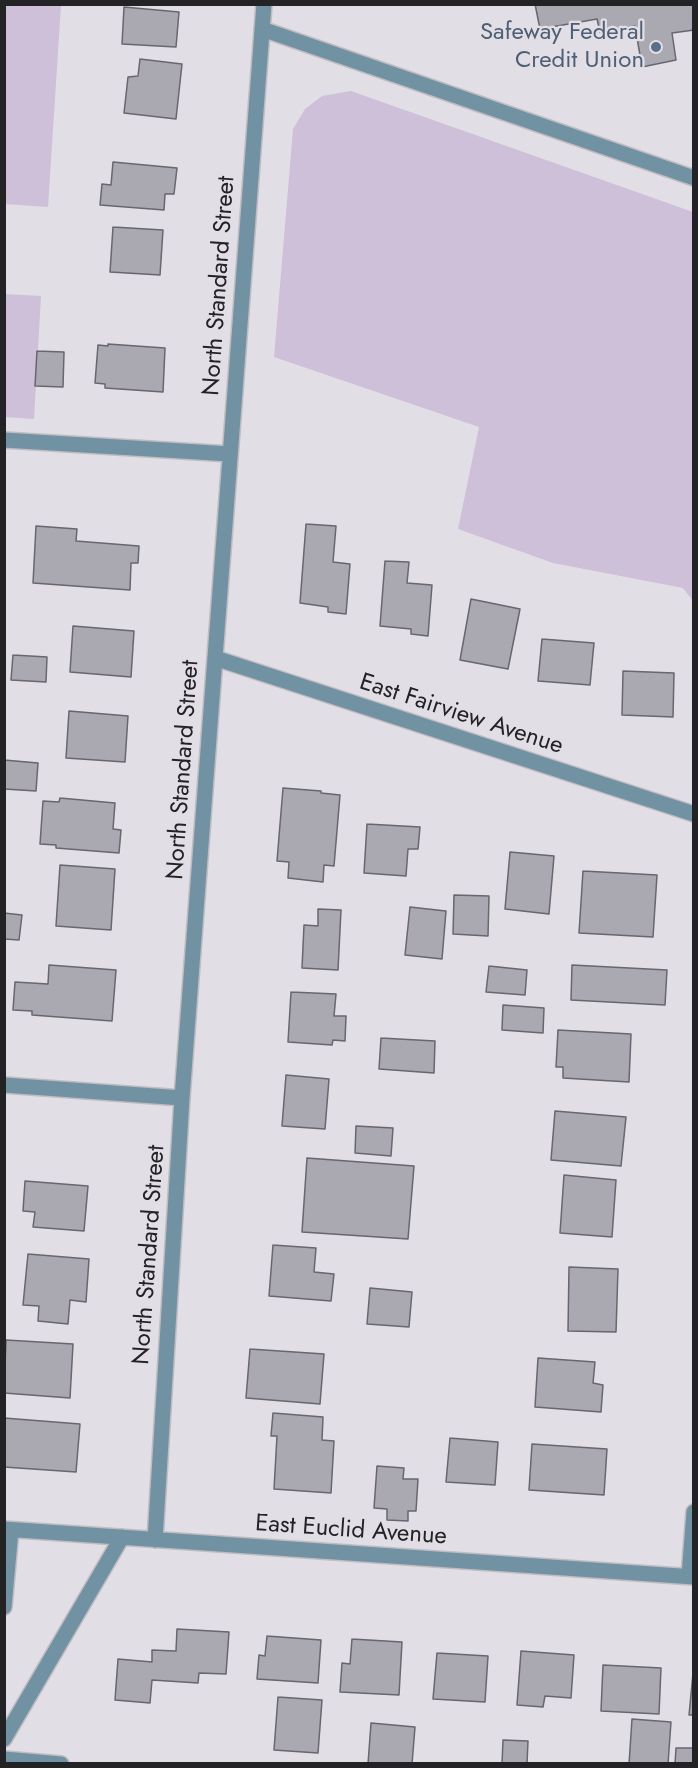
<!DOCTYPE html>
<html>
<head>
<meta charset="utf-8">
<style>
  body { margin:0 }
  #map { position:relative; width:698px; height:1768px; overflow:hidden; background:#e2dee5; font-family:Jost,sans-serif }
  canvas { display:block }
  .frame { position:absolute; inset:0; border:6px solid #232225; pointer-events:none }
</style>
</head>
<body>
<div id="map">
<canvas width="698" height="1768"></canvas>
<div class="frame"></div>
</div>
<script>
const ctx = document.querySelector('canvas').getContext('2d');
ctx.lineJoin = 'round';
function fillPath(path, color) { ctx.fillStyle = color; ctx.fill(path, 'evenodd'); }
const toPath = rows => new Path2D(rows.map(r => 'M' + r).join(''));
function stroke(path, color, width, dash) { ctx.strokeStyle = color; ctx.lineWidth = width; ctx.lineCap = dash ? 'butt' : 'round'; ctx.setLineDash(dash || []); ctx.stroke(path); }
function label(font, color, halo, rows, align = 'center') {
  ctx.font = font + ' Jost,sans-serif'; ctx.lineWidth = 4.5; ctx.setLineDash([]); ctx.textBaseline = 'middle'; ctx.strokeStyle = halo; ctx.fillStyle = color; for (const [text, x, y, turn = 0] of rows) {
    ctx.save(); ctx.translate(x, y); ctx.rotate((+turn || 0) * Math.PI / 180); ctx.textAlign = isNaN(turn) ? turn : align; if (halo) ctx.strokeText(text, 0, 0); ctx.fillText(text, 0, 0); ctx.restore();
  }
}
fillPath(toPath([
  [4,5,61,5,48,207,5,204],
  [351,91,693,212,693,601,683,588,553,563,458,529,479,427,274,357,293,129,305,109,322,96],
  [4,294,41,296,34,419,5,417]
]), '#cdc0d8');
const building = toPath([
  [535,4,694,4,694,30,672,33,676,60,642,67,635,26,600,32,597,19,540,29,535,4],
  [124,7,179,12,176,47,122,44,124,7],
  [140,59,182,64,176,119,124,113,128,77,138,76,140,59],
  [113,162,177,168,174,194,165,194,164,210,100,205,102,184,111,185,113,162],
  [113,227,163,230,160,275,110,272,113,227],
  [108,344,165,348,163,392,105,388,105,384,95,383,98,345,108,346,108,344],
  [37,351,64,352,63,387,35,386,37,351],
  [306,524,336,526,333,562,350,564,346,614,328,612,328,607,300,603,306,524],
  [36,526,77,529,76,541,139,546,138,563,131,563,130,590,33,583,36,526],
  [385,561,409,562,407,583,432,585,428,636,411,634,411,629,380,626,385,561],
  [471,599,520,609,508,669,460,660,471,599],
  [73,626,134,631,131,677,70,672,73,626],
  [542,639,594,643,590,685,538,681,542,639],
  [13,655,47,657,46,682,11,680,13,655],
  [623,671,674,673,673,717,622,715,623,671],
  [69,711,128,716,125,762,66,758,69,711],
  [4,760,38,763,36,791,4,789,4,760],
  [283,788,321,791,321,793,340,795,334,866,324,865,323,882,288,878,289,862,277,861,283,788],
  [60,798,115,803,113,829,121,830,119,853,56,848,56,845,40,844,43,801,59,802,60,798],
  [367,824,420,827,418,849,408,849,406,876,364,873,367,824],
  [510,852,554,856,549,914,505,909,510,852],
  [60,865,115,869,111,930,56,926,60,865],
  [583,871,657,875,653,937,579,933,583,871],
  [454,895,489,896,488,936,453,934,454,895],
  [410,907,446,911,442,959,405,955,410,907],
  [318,909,341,910,338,970,302,968,304,925,318,926,318,909],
  [4,913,22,915,19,940,4,939,4,913],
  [49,965,116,970,112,1021,32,1015,32,1011,13,1010,15,982,48,984,49,965],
  [572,965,667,970,665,1005,571,1000,572,965],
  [489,966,527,970,525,995,486,992,489,966],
  [291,992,336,994,334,1016,346,1016,345,1041,333,1040,332,1045,288,1042,291,992],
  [503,1005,544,1008,543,1033,502,1030,503,1005],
  [558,1030,631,1034,629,1082,563,1078,563,1067,556,1067,558,1030],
  [381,1038,435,1041,434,1073,379,1069,381,1038],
  [286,1075,329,1079,325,1129,282,1126,286,1075],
  [555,1111,626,1117,621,1166,551,1160,555,1111],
  [356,1126,393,1128,391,1156,355,1153,356,1126],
  [307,1158,414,1166,408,1239,302,1232,307,1158],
  [564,1175,616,1180,612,1237,560,1233,564,1175],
  [25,1181,88,1186,84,1231,33,1227,35,1212,23,1211,25,1181],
  [273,1245,316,1248,314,1272,334,1274,331,1301,269,1296,273,1245],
  [28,1254,89,1259,86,1302,70,1300,68,1324,38,1321,39,1306,23,1305,28,1254],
  [569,1267,618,1269,616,1332,568,1331,569,1267],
  [370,1288,412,1292,409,1327,367,1324,370,1288],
  [6,1340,73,1344,70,1398,4,1393,6,1340],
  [250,1349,324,1354,320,1404,246,1398,250,1349],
  [538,1358,595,1362,593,1383,603,1385,601,1412,535,1407,538,1358],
  [273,1413,323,1417,322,1440,334,1441,331,1493,274,1489,277,1436,271,1436,273,1413],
  [4,1418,80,1424,76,1472,4,1467,4,1418],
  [450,1438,498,1442,495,1485,446,1482,450,1438],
  [532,1444,607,1449,604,1495,529,1490,532,1444],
  [377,1466,404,1468,403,1479,418,1479,416,1511,408,1511,408,1521,387,1520,387,1509,374,1508,377,1466],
  [177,1629,229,1632,226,1674,199,1673,198,1683,152,1680,150,1703,115,1700,118,1659,152,1662,152,1650,176,1651,177,1629],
  [267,1636,321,1640,318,1683,257,1679,259,1655,265,1656,267,1636],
  [352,1639,402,1642,399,1695,340,1692,342,1663,350,1664,352,1639],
  [521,1651,574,1655,571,1698,545,1696,543,1707,517,1705,521,1651],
  [437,1653,488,1656,485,1702,433,1699,437,1653],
  [694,1663,694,1715,689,1715,694,1663],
  [603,1665,661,1668,659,1714,601,1711,603,1665],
  [278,1697,322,1700,318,1753,274,1750,278,1697],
  [632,1719,671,1722,668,1764,629,1764,632,1719],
  [371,1723,415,1727,412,1764,368,1764,371,1723],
  [503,1740,528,1741,527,1764,502,1764,503,1740],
  [676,1748,694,1748,694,1764,675,1764,676,1748]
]);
fillPath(building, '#aaa8b0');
stroke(building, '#68666e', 1.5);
const lane = toPath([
  [4,1759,61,1764]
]);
const street = toPath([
  [262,29,694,178],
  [4,440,230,454],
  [215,658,694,814],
  [4,1085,182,1098],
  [4,1529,694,1577],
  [155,1540,182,1098,264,4],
  [689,1576,694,1512],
  [4,1607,11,1530],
  [4,1739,122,1537]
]);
stroke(lane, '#c0bcc2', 18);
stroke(street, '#c0bcc2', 18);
stroke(lane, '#7092a2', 15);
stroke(street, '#7092a2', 15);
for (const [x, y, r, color] of [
  [656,47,6,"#5c6f8a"]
]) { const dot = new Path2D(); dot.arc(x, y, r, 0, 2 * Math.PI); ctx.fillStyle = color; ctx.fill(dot); stroke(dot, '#e2dee5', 2); }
label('24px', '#4e5e75', '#e2dee5', [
  ["Safeway Federal",644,33],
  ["Credit Union",644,61]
], 'right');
label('24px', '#232225', '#e2dee5', [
  ["North Standard Street",220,286,-86],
  ["East Fairview Avenue",461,715,18],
  ["North Standard Street",184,770,-86],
  ["North Standard Street",150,1255,-86],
  ["East Euclid Avenue",351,1531,4]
]);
</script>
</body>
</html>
